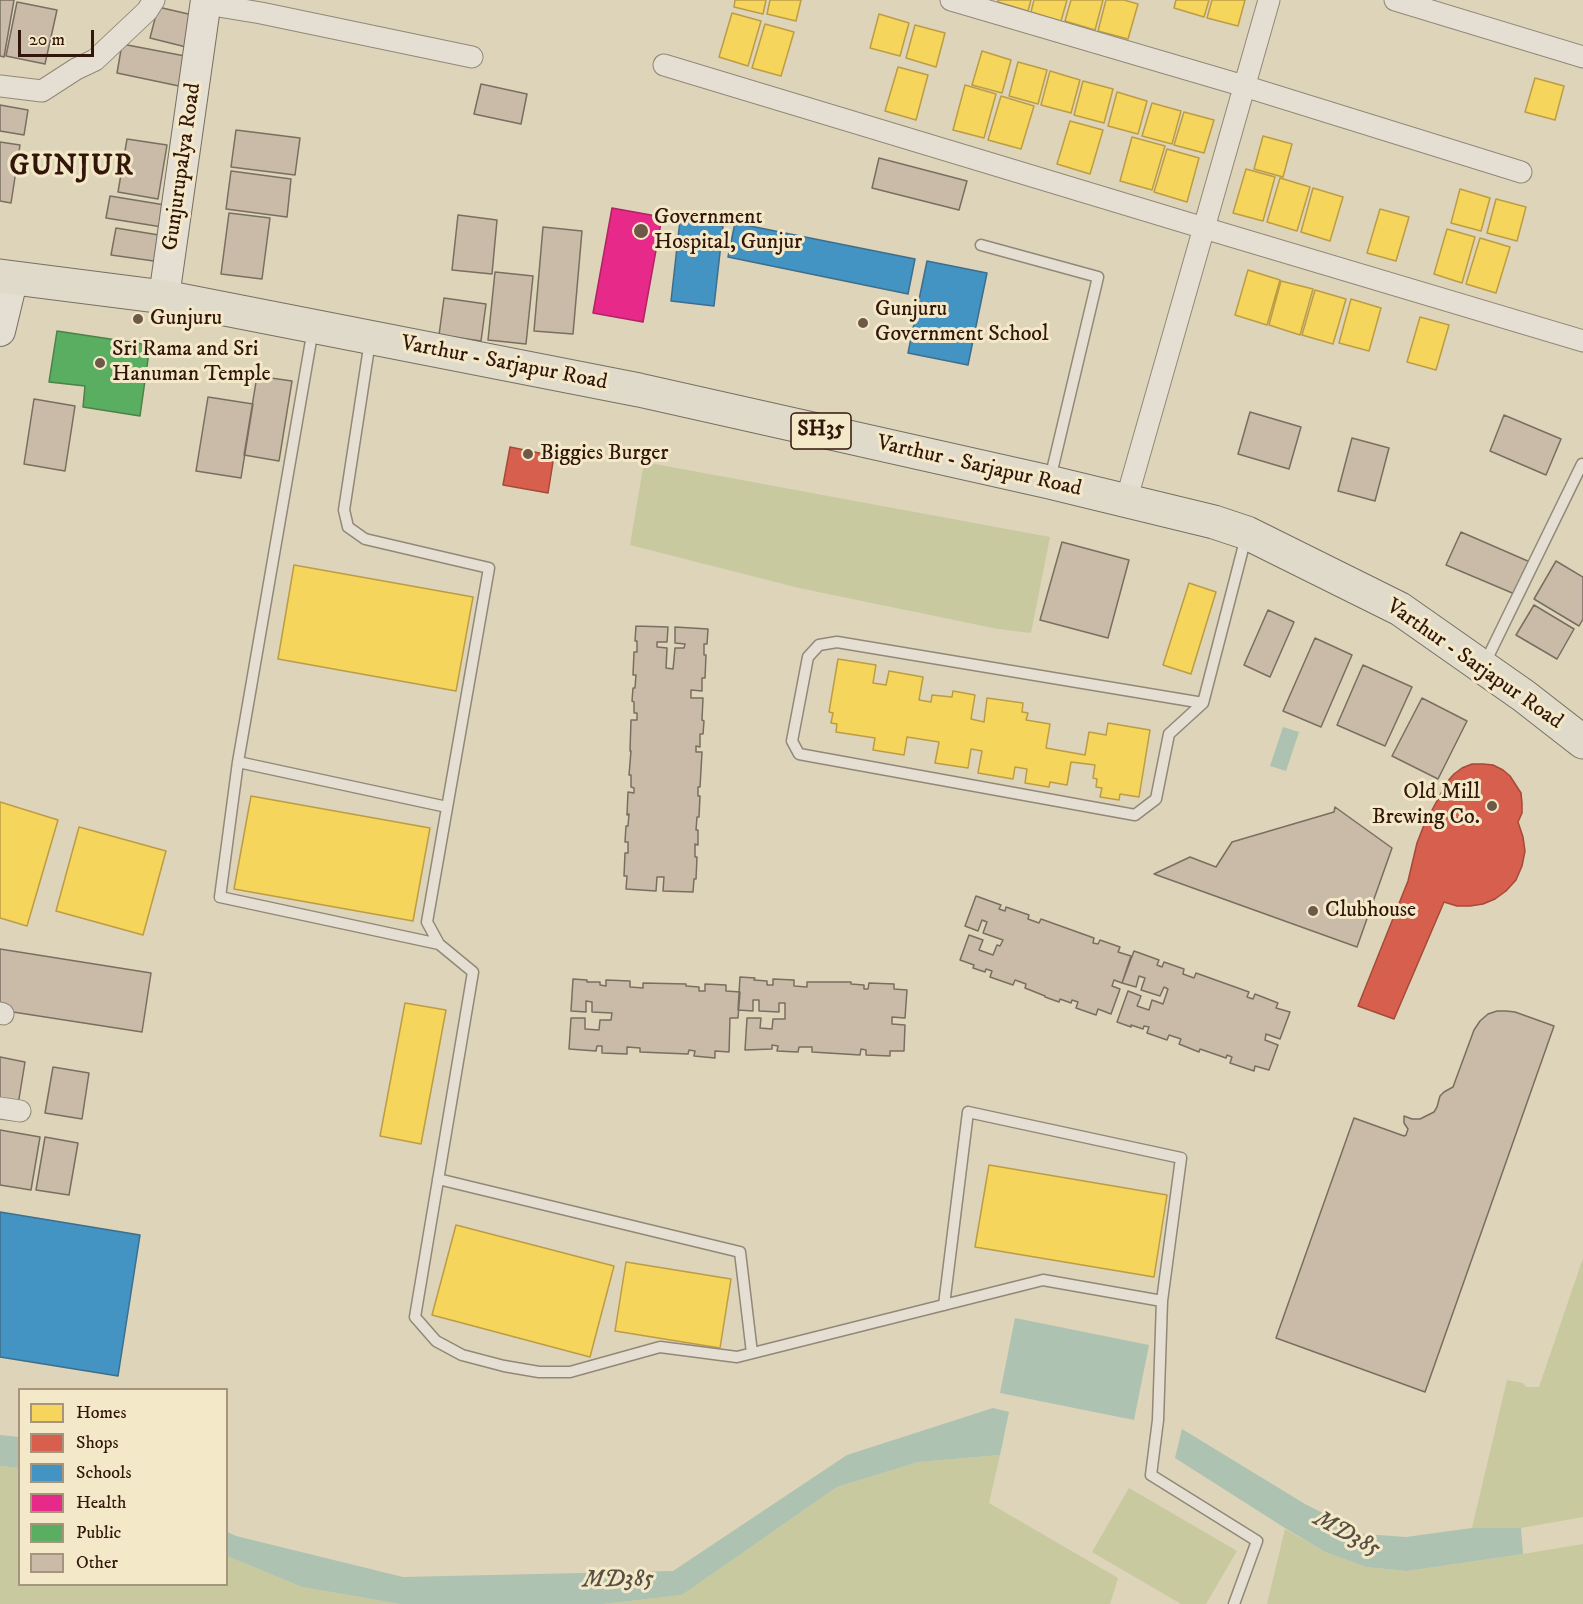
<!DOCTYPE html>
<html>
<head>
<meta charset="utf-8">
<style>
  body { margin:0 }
  #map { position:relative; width:1583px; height:1604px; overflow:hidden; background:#ddd4b9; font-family:"IM FELL DW Pica",serif }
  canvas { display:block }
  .legend { position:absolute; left:18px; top:1388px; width:210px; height:198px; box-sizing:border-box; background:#f3e8c8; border:2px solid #a6947c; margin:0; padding:8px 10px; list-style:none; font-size:18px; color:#33160b }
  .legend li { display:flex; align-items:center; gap:12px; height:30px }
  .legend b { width:30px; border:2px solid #a6947c }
  .scale { position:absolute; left:18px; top:30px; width:76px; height:27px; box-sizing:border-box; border:3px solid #33160b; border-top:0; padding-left:8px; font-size:18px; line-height:21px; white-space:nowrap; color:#33160b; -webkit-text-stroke:4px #f3e8c8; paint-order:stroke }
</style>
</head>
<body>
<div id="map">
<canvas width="1583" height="1604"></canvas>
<ul class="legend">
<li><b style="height:16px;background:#f6d55c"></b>Homes</li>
<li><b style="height:16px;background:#d6604d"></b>Shops</li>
<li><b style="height:16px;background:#4393c3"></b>Schools</li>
<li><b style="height:16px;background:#e7298a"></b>Health</li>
<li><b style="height:16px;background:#5aae61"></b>Public</li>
<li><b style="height:16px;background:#cabba8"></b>Other</li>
</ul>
<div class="scale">20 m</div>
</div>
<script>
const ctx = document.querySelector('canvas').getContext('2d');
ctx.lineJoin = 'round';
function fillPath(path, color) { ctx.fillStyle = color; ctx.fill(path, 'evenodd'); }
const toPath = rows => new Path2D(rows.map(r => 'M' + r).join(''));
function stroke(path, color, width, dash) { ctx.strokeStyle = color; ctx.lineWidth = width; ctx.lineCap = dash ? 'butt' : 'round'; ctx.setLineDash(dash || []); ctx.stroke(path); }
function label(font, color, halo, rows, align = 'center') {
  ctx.font = font + ' "IM FELL DW Pica",serif'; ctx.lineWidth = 6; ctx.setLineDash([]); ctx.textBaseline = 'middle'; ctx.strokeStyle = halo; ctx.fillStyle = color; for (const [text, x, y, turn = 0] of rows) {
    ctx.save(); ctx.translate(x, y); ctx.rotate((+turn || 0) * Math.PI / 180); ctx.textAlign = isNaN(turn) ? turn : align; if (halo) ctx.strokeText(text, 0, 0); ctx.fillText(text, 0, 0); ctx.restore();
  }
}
fillPath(toPath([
  [644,462,1050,537,1031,633,998,629,799,588,630,545],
  [1583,1258,1583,1517,1521,1528,1472,1528,1507,1380,1523,1383,1526,1387,1539,1387],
  [1000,1455,989,1503,1118,1578,1110,1604,603,1604,682,1595,837,1487,918,1462],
  [0,1466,19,1468,20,1584,226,1584,227,1556,302,1587,400,1604,0,1604],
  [1129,1488,1237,1551,1206,1604,1181,1604,1092,1552],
  [1285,1529,1325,1552,1366,1567,1407,1571,1523,1554,1583,1544,1583,1604,1267,1604]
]), '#c8c99f');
fillPath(toPath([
  [1283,727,1299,732,1286,771,1270,766],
  [1015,1318,1149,1345,1134,1420,1000,1393],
  [993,1408,1009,1412,1000,1455,918,1462,837,1487,682,1595,603,1604,400,1604,302,1587,227,1556,227,1532,236,1536,403,1577,673,1571,847,1455],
  [1182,1429,1305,1504,1364,1534,1406,1537,1472,1528,1521,1528,1523,1554,1407,1571,1366,1567,1325,1552,1285,1528,1175,1458],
  [0,1435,19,1437,19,1468,0,1466]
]), '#adc2b1');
const homes = toPath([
  [735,0,766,0,763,14,734,7,735,0],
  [770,0,801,0,796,21,767,14,770,0],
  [998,0,1031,0,1028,11,998,2,998,0],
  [1034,0,1067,0,1061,21,1031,12,1034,0],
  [1071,0,1103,0,1095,30,1065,21,1071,0],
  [1106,0,1124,0,1138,4,1128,39,1098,31,1106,0],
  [1176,0,1209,0,1204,17,1174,8,1176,0],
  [1212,0,1245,0,1238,26,1207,18,1212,0],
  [732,13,761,21,748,66,719,57,732,13],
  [879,14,909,23,900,56,870,48,879,14],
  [765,24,794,32,781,76,752,68,765,24],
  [915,25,945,33,936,67,906,58,915,25],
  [982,51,1011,60,1002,93,972,85,982,51],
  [1018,62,1047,70,1038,104,1009,96,1018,62],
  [898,67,928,75,916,120,885,111,898,67],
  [1050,71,1080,80,1071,113,1041,105,1050,71],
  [1535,78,1564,86,1555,120,1525,112,1535,78],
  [1083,81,1113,89,1104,123,1074,115,1083,81],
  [965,85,996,94,984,138,953,130,965,85],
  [1117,92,1147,101,1138,134,1108,126,1117,92],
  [1001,96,1034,106,1021,149,988,140,1001,96],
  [1152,103,1181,111,1172,144,1142,136,1152,103],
  [1184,112,1214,120,1204,153,1174,145,1184,112],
  [1070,121,1103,130,1090,174,1057,164,1070,121],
  [1263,136,1292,144,1283,177,1254,169,1263,136],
  [1132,137,1165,146,1152,190,1120,181,1132,137],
  [1167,149,1199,158,1187,202,1154,192,1167,149],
  [1246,169,1275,177,1263,221,1233,213,1246,169],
  [1280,178,1310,187,1297,231,1267,222,1280,178],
  [1313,188,1343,197,1330,241,1301,232,1313,188],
  [1460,189,1490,198,1481,231,1451,223,1460,189],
  [1496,199,1526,207,1517,241,1487,233,1496,199],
  [1380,209,1409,217,1396,261,1367,253,1380,209],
  [1447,229,1475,237,1462,283,1434,274,1447,229],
  [1480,238,1510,247,1496,293,1466,284,1480,238],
  [1248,270,1280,280,1267,325,1235,315,1248,270],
  [1281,281,1313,289,1300,335,1269,325,1281,281],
  [1315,290,1346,299,1333,344,1302,335,1315,290],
  [1351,299,1381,308,1369,351,1339,343,1351,299],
  [1420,317,1449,325,1436,370,1407,362,1420,317],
  [294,565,473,597,456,691,278,659,294,565],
  [1189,583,1216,592,1191,674,1163,665,1189,583],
  [838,659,876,665,873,683,886,685,889,671,923,677,919,700,931,702,932,695,952,697,953,691,975,695,971,719,984,722,987,698,1023,703,1022,712,1028,713,1026,720,1050,724,1046,748,1085,755,1089,732,1106,735,1108,723,1150,730,1139,797,1120,794,1119,800,1100,797,1102,788,1096,787,1097,779,1093,778,1095,765,1071,762,1067,785,1050,782,1049,787,1025,783,1027,769,1015,767,1013,779,978,773,982,751,971,749,968,768,935,763,939,742,907,737,904,755,873,750,875,738,836,732,837,724,831,723,833,713,829,712,838,659],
  [251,796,430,828,413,921,234,889,251,796],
  [0,802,58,820,27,926,0,918,0,802],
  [79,827,166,851,143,935,56,911,79,827],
  [405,1003,446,1010,421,1144,380,1136,405,1003],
  [989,1165,1167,1195,1154,1277,975,1247,989,1165],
  [456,1225,614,1266,590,1357,432,1315,456,1225],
  [626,1262,731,1279,720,1348,615,1331,626,1262]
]);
fillPath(homes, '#f6d55c');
stroke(homes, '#bc9c44', 1.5);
const shops = toPath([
  [510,447,554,456,548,493,503,485,510,447],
  [1472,764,1483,764,1493,765,1503,770,1510,776,1521,793,1522,803,1522,813,1518,822,1523,837,1525,851,1522,866,1516,880,1506,891,1495,899,1483,904,1470,906,1457,906,1444,902,1394,1019,1358,1006,1408,881,1417,843,1424,825,1447,782,1454,774,1462,768,1472,764]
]);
fillPath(shops, '#d6604d');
stroke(shops, '#a54a39', 1.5);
const schools = toPath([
  [680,220,723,226,714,306,671,301,680,220],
  [735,223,915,259,908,294,728,257,735,223],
  [927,261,987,273,968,365,908,353,927,261],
  [0,1212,140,1235,118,1376,0,1357,0,1212]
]);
fillPath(schools, '#4393c3');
stroke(schools, '#3e6e8c', 1.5);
const health = toPath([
  [612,208,662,217,643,322,593,313,612,208]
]);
fillPath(health, '#e7298a');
stroke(health, '#b12364', 1.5);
const public = toPath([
  [57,331,150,345,140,416,83,407,85,386,49,382,57,331]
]);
fillPath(public, '#5aae61');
stroke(public, '#4e8047', 1.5);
const building = toPath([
  [0,0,14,0,4,57,0,56,0,0],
  [17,2,57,10,45,64,6,56,17,2],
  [158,7,197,16,190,48,150,38,158,7],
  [122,44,185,56,179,86,117,73,122,44],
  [481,84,527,94,521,124,474,114,481,84],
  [0,105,28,110,24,135,0,131,0,105],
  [236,130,300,138,295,175,231,167,236,130],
  [127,139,167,145,158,199,118,192,127,139],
  [0,142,20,145,11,203,0,201,0,142],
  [879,158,967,181,959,210,872,188,879,158],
  [231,171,291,179,287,217,226,209,231,171],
  [110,196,165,205,162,227,106,218,110,196],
  [229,213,270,218,262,279,221,274,229,213],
  [458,215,497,220,492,274,452,270,458,215],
  [543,227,582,231,573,334,534,331,543,227],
  [116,228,165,236,161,262,111,255,116,228],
  [495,272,533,276,526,344,488,340,495,272],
  [444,298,486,304,481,341,439,335,444,298],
  [257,376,292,381,279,461,244,455,257,376],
  [208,397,253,404,241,478,196,471,208,397],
  [34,399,75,406,65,471,24,464,34,399],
  [1250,412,1301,427,1289,469,1238,454,1250,412],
  [1504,415,1561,439,1546,475,1490,451,1504,415],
  [1352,438,1389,448,1375,501,1338,491,1352,438],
  [1461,532,1530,562,1517,595,1446,565,1461,532],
  [1062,542,1129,560,1108,638,1040,620,1062,542],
  [1556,561,1583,577,1583,619,1579,626,1534,599,1556,561],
  [1534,605,1574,629,1557,659,1516,635,1534,605],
  [1268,610,1294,622,1270,677,1244,665,1268,610],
  [636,626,668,627,667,642,657,642,657,647,667,648,666,668,673,669,675,648,684,648,685,644,675,643,675,627,708,629,707,644,704,644,704,655,706,655,705,678,702,678,702,691,691,690,691,698,703,698,702,720,704,721,703,734,700,734,700,747,696,746,696,752,702,752,700,787,698,787,698,796,700,796,699,817,697,817,696,830,698,830,698,845,695,844,695,857,697,857,696,879,694,879,693,892,663,891,664,877,657,877,656,891,626,889,627,876,624,876,625,853,628,853,628,842,625,842,626,826,628,826,629,814,627,815,628,792,634,793,634,788,631,787,631,775,629,775,631,751,630,751,631,720,637,720,637,713,634,713,634,702,632,701,633,688,635,688,636,675,633,675,634,652,637,652,637,641,635,641,636,626],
  [1315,638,1352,655,1321,727,1283,711,1315,638],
  [1363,665,1412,687,1385,746,1337,725,1363,665],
  [1422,698,1467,721,1438,779,1392,756,1422,698],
  [1335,807,1392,848,1357,947,1154,874,1190,857,1216,867,1232,842,1334,812,1335,807],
  [976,896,1001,905,999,909,1005,911,1006,907,1029,915,1028,919,1039,923,1041,919,1094,938,1093,943,1098,944,1100,940,1120,947,1118,952,1131,956,1122,983,1114,980,1112,986,1120,989,1111,1014,1098,1009,1096,1015,1076,1008,1078,1002,1072,1000,1071,1003,1060,999,1059,1002,1045,997,1045,996,1025,988,1026,984,1015,980,1013,985,990,977,992,971,986,969,985,972,973,968,974,965,960,960,969,935,983,940,979,950,993,955,997,945,1000,946,1003,940,983,933,987,922,982,920,978,931,965,926,976,896],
  [0,949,151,973,142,1032,0,1010,0,949],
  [1134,951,1159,960,1157,965,1162,967,1164,962,1184,969,1183,974,1194,978,1196,973,1249,992,1247,997,1253,999,1255,994,1278,1003,1276,1008,1290,1012,1280,1039,1266,1034,1265,1040,1278,1045,1269,1070,1255,1066,1254,1071,1230,1063,1232,1057,1227,1055,1226,1058,1200,1049,1199,1052,1179,1044,1181,1039,1169,1035,1167,1040,1147,1033,1149,1027,1144,1026,1143,1029,1131,1025,1131,1027,1117,1022,1128,991,1141,996,1137,1006,1149,1010,1152,1000,1163,1004,1168,989,1164,987,1160,996,1141,990,1145,978,1139,976,1136,987,1122,983,1134,951],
  [740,977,755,978,754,980,767,981,767,985,773,985,773,979,794,980,794,986,807,987,807,982,851,982,851,984,864,985,864,989,868,989,869,983,894,984,894,989,907,990,905,1018,892,1017,892,1024,905,1025,904,1051,890,1051,890,1056,866,1055,866,1050,861,1049,860,1055,812,1052,812,1047,799,1047,798,1052,777,1051,778,1046,772,1045,772,1049,745,1050,747,1018,761,1018,760,1028,772,1029,773,1019,785,1019,785,1003,779,1003,779,1012,759,1011,759,1000,753,1000,753,1011,738,1010,740,977],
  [573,979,587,980,587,982,600,982,600,985,606,986,606,980,630,981,630,987,643,988,643,983,686,984,686,986,699,987,699,991,705,991,705,984,726,985,726,991,740,992,738,1018,730,1018,729,1052,715,1051,715,1058,694,1056,695,1051,689,1050,688,1054,640,1052,640,1048,627,1047,627,1054,602,1053,602,1046,597,1046,596,1051,569,1049,571,1018,585,1018,585,1029,599,1030,600,1020,611,1020,612,1013,592,1012,592,1002,586,1001,586,1012,571,1011,573,979],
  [1497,1011,1506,1011,1515,1012,1554,1026,1425,1392,1276,1338,1354,1118,1404,1136,1406,1135,1408,1129,1404,1123,1404,1116,1412,1119,1420,1119,1434,1112,1437,1107,1440,1096,1444,1092,1453,1087,1474,1030,1480,1021,1488,1014,1497,1011],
  [0,1057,25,1062,18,1105,0,1102,0,1057],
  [53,1067,89,1073,82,1119,45,1113,53,1067],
  [0,1130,40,1137,31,1190,0,1185,0,1130],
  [45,1137,78,1143,69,1195,36,1190,45,1137]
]);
fillPath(building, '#cabba8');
stroke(building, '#786f60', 1.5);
const lane = toPath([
  [981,245,1098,277,1050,479],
  [313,329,238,762,220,897,439,944],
  [370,341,344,510,348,527,365,539,489,568,427,922,439,944,473,972,415,1317,436,1341,462,1355,504,1366,539,1372,570,1372,660,1347,737,1357,1043,1280,1162,1301,1158,1420,1151,1475,1257,1541,1234,1604],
  [1485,663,1582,464],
  [1203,703,837,642,819,645,808,657,792,741,799,754,1135,815,1156,799,1169,734,1203,703,1246,537],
  [238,762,447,807],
  [438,1179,740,1252,752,1353],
  [944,1305,968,1112,1181,1158,1162,1301]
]);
const street = toPath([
  [951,0,1244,86,1521,172],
  [1395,0,1583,57],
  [206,4,261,13,472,57],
  [664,65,1204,228,1583,341],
  [0,86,42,91,76,69,95,60,147,11,154,0],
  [1126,501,1269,0],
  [0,1013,3,1014],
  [0,1108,20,1111]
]);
const secondary = toPath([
  [164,297,206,0],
  [0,331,13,277]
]);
const primary = toPath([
  [0,276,164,297,639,390,1049,482,1214,522,1247,533,1400,609,1524,696,1583,742]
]);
stroke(lane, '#918878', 13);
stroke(street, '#918878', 23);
stroke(secondary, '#786f60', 32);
stroke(primary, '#786f60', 35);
stroke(lane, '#e4dfd2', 10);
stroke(street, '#e4dfd2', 21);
stroke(secondary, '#e4dfd2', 30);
stroke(primary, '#dfdaca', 33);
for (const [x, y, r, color] of [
  [641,231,8,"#6e5848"],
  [138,319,6,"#6e5848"],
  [863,323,6,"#6e5848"],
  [100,363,6,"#6e5848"],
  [528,454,6,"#6e5848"],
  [1492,806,6,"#6e5848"],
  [1313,911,6,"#6e5848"]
]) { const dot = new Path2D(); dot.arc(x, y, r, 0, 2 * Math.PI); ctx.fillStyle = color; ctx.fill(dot); stroke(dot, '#f3e8c8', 2); }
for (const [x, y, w] of [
  [821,431,60]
]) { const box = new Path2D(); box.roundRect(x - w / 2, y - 18, w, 36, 4.5); ctx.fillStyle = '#f3e8c8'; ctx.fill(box); stroke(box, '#33160b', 1.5); }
label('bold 21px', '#33160b', null, [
  ["SH35",821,431]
]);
label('22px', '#33160b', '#f3e8c8', [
  ["Gunjurupalya Road",183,167,-82],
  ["Varthur - Sarjapur Road",504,364,11],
  ["Varthur - Sarjapur Road",979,467,13],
  ["Varthur - Sarjapur Road",1474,665,35]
]);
label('22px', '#33160b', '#f3e8c8', [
  ["Government",654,218],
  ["Hospital, Gunjur",654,243],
  ["Gunjuru",875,310],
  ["Government School",875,335],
  ["Gunjuru",150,319],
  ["Sri Rama and Sri",112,350],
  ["Hanuman Temple",112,375],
  ["Biggies Burger",540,454],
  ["Old Mill",1480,793,"right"],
  ["Brewing Co.",1480,818,"right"],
  ["Clubhouse",1325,911]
], 'left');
label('italic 24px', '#574f44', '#f3e8c8', [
  ["MD385",1346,1535,28],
  ["MD385",618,1581,-1]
]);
ctx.letterSpacing = '1.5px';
label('bold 28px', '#33160b', '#f3e8c8', [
  ["GUNJUR",72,168]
]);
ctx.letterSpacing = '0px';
</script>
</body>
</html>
